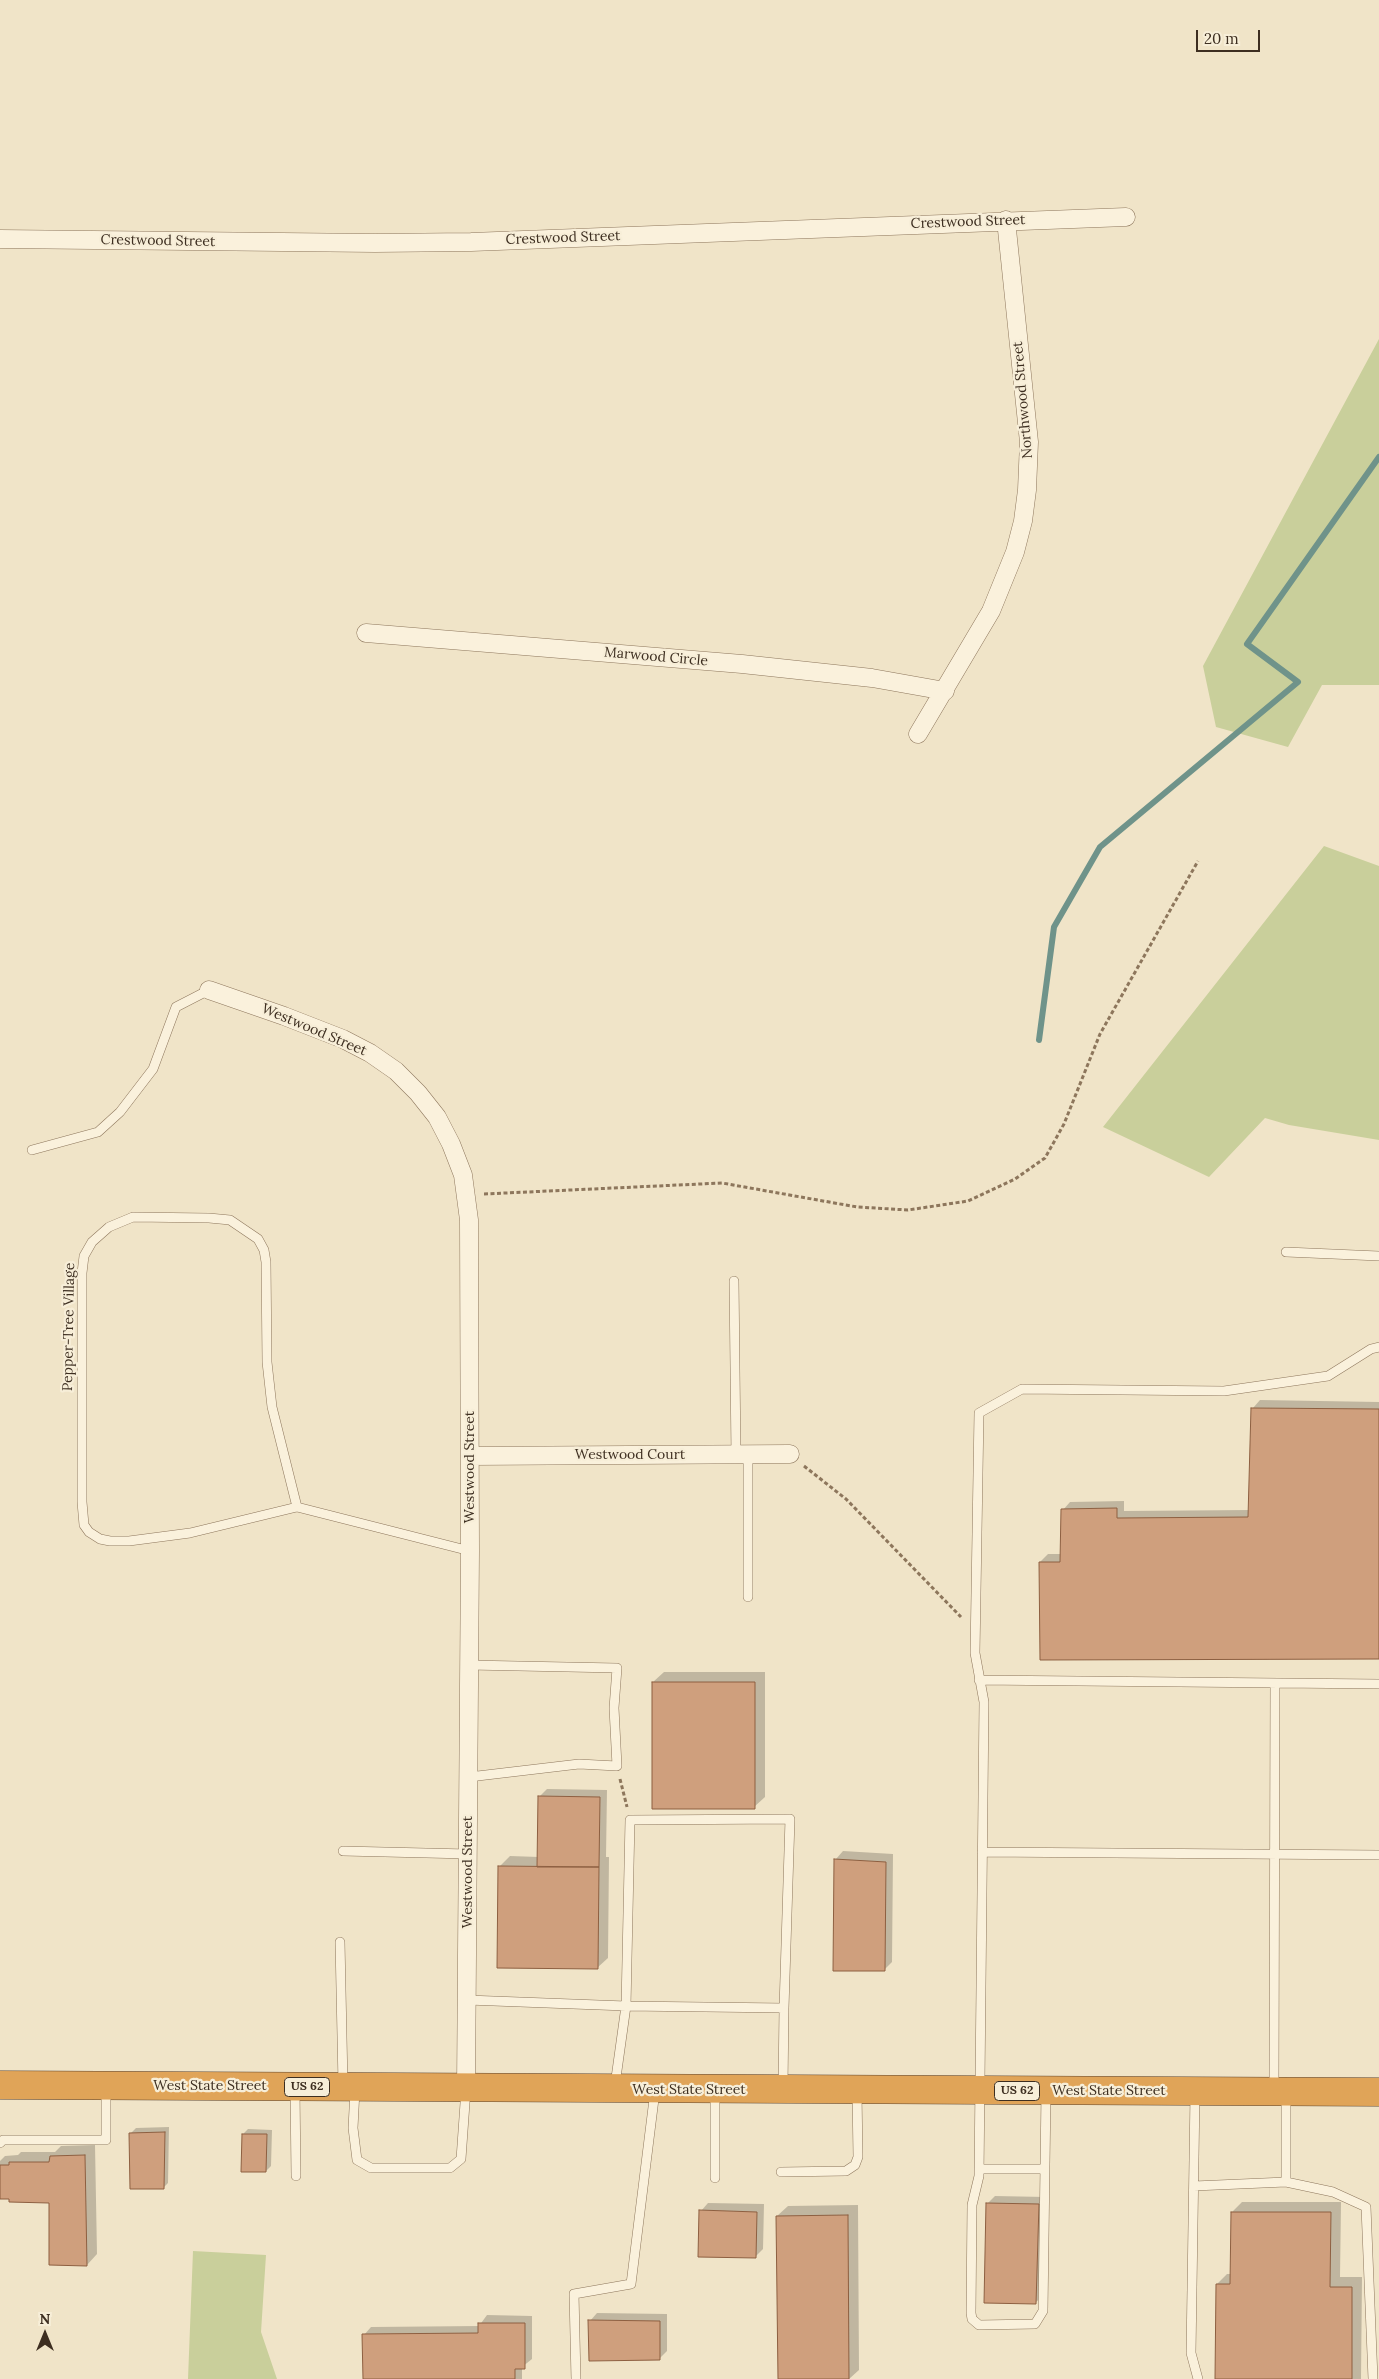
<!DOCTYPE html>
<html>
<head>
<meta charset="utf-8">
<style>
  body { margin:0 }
  #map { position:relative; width:1379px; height:2379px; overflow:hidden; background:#f0e4c8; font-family:Lora,serif }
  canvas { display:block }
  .north { position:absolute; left:20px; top:2309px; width:50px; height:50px; -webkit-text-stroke:4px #f7eed8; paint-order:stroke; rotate:0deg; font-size:14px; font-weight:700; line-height:20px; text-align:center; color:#3d2e20 }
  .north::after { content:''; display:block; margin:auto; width:18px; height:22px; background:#3d2e20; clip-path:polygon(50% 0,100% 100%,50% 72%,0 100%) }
  .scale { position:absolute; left:1196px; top:30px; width:64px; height:22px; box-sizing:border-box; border:2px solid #3d2e20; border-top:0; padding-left:6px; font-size:15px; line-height:18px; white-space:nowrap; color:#3d2e20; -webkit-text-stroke:4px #f7eed8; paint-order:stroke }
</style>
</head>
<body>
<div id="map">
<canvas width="1379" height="2379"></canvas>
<div class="north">N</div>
<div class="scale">20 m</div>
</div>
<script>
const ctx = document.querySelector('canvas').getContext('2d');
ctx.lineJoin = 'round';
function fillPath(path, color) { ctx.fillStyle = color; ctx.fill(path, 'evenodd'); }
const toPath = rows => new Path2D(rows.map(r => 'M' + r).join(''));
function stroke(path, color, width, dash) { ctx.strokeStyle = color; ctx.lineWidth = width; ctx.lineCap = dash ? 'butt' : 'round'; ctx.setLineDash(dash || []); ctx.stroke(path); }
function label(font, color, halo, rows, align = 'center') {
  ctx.font = font + ' Lora,serif'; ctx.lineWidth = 4.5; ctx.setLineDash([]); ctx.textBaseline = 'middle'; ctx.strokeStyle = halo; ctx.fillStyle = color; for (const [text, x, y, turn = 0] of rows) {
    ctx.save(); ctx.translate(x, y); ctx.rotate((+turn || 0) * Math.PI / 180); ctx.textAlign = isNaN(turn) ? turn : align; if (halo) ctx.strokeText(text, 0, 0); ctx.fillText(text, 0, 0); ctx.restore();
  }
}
fillPath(toPath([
  [1379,339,1379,685,1322,685,1288,747,1216,727,1203,666],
  [1324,846,1379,866,1379,1140,1289,1125,1265,1118,1209,1177,1103,1127],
  [193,2251,266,2255,261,2332,277,2379,188,2379]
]), '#c9cf9b');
fillPath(toPath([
  [1260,1400,1379,1402,1379,1657,1040,1562,1048,1554,1061,1554,1063,1510,1070,1502,1124,1501,1124,1511,1250,1510,1253,1408],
  [664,1672,765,1672,765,1797,754,1807,653,1682],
  [547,1789,607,1790,606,1857,609,1857,608,1958,597,1968,499,1867,510,1856,539,1857,539,1797],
  [843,1851,893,1854,892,1962,884,1970,836,1859],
  [169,2127,168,2183,163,2188,131,2133,136,2128],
  [248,2129,272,2130,271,2166,266,2171,243,2134],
  [95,2145,97,2254,87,2265,51,2201,0,2198,0,2161,5,2156,18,2155,21,2152,55,2152,61,2146],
  [995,2196,1046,2197,1044,2295,1036,2302,987,2204],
  [1242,2202,1341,2202,1340,2277,1362,2277,1361,2379,1217,2379,1217,2284,1227,2274,1231,2274,1232,2212],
  [708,2203,764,2204,763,2249,755,2257,701,2211],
  [858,2205,859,2370,849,2379,780,2379,777,2216,788,2206],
  [597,2313,667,2314,667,2351,659,2359,590,2321],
  [487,2315,532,2316,532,2359,522,2367,522,2379,364,2379,364,2335,371,2327,479,2326]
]), '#0003');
stroke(toPath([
  [1039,1040,1054,927,1100,847,1298,682,1247,644,1379,457]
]), '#6f938a', 6);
const building = toPath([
  [1251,1408,1379,1409,1379,1659,1040,1660,1039,1562,1060,1562,1061,1509,1117,1508,1117,1518,1248,1517,1251,1408],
  [652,1682,755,1682,755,1809,652,1809,652,1682],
  [538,1796,600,1797,599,1867,537,1867,538,1796],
  [834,1859,886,1862,885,1971,833,1971,834,1859],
  [498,1866,599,1867,598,1969,497,1968,498,1866],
  [165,2132,164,2189,130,2189,129,2133,165,2132],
  [242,2134,267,2134,266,2172,241,2172,242,2134],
  [85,2155,87,2266,49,2265,49,2203,9,2202,9,2199,0,2199,0,2165,9,2165,9,2162,49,2162,50,2156,85,2155],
  [986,2203,1039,2204,1036,2304,984,2303,986,2203],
  [699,2210,757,2212,756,2258,698,2257,699,2210],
  [1231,2212,1331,2212,1330,2287,1352,2287,1352,2379,1215,2379,1216,2284,1230,2284,1231,2212],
  [848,2215,849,2379,778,2379,776,2216,848,2215],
  [588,2320,660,2321,660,2360,589,2361,588,2320],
  [478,2323,525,2323,525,2369,515,2369,515,2379,363,2379,362,2334,478,2333,478,2323]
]);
fillPath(building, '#cf9f7d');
stroke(building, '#8d5f41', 1);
const lane = toPath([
  [32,1150,98,1132,120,1112,153,1069,176,1007,209,990],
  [133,1217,209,1218,230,1220,258,1239,264,1250,266,1262,267,1362,272,1407,297,1507,190,1533,129,1541,110,1541,100,1539,89,1532,84,1525,82,1502,82,1273,84,1256,92,1242,109,1227,133,1217],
  [1286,1252,1379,1256],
  [734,1281,736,1455],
  [297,1507,470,1551],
  [748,1597,748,1455],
  [979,1680,1379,1684],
  [469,1777,579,1764,617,1766,614,1708,617,1668,469,1665],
  [343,1851,468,1854],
  [982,1852,1379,1855],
  [340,1942,343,2084],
  [467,2000,626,2006,784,2008,783,2087],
  [615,2085,626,2006,630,1820,790,1819,784,2008],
  [1274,2088,1275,1683],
  [295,2089,296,2176],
  [355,2090,353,2128,357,2160,371,2168,450,2168,461,2159,466,2089],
  [1046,2093,1043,2311,1035,2324,979,2325,972,2319,971,2313,972,2205,979,2176,984,1702,975,1653,979,1413,1022,1389,1224,1391,1328,1376,1371,1349,1379,1347],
  [1195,2094,1191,2353,1198,2379],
  [1286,2094,1286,2182,1333,2192,1366,2207,1373,2379],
  [0,2143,3,2140,106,2140,106,2089],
  [979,2169,1045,2169],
  [781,2172,846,2171,855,2165,858,2157,857,2093],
  [715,2178,715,2090],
  [1194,2186,1286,2182],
  [576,2379,574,2294,631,2284,655,2091]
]);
const street = toPath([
  [0,239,375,243,471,242,1126,217],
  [366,633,742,664,872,678,945,691],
  [918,734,991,611,1015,552,1023,521,1027,490,1029,442,1006,220],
  [209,990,284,1016,343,1039,370,1053,396,1071,418,1093,437,1117,451,1144,463,1175,469,1220,470,1551,466,2089],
  [470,1456,790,1454]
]);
const highway = toPath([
  [0,2085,1379,2092]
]);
stroke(lane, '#8d765c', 10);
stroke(street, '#8d765c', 19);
stroke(highway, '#5b4430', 29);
stroke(toPath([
  [484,1194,722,1183,857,1207,908,1210,968,1201,1015,1179,1045,1158,1064,1124,1100,1034,1198,861],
  [804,1466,846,1499,961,1617],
  [620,1779,627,1807]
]), '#8d765c', 3, [4, 2.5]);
stroke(lane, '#faf1dc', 9);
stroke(street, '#faf1dc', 18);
stroke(highway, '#e0a458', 28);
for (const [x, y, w] of [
  [307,2087,45],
  [1017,2091,45]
]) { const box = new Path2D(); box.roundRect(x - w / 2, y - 9.5, w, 19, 4); ctx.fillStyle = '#f7eed8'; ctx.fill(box); stroke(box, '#3d2e20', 1); }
label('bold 12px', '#3d2e20', null, [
  ["US 62",307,2087],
  ["US 62",1017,2091]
]);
label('14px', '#3d2e20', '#f7eed8', [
  ["Crestwood Street",968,222,-2],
  ["Crestwood Street",563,238,-2],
  ["Crestwood Street",158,241,1],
  ["Northwood Street",1023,400,-95],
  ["Marwood Circle",656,657,5],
  ["Westwood Street",314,1030,23],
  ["Pepper-Tree Village",69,1327,-89],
  ["Westwood Court",630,1455],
  ["Westwood Street",470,1467,-90],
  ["Westwood Street",468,1872,-90],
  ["West State Street",210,2086],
  ["West State Street",689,2090],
  ["West State Street",1109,2091]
]);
</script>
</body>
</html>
